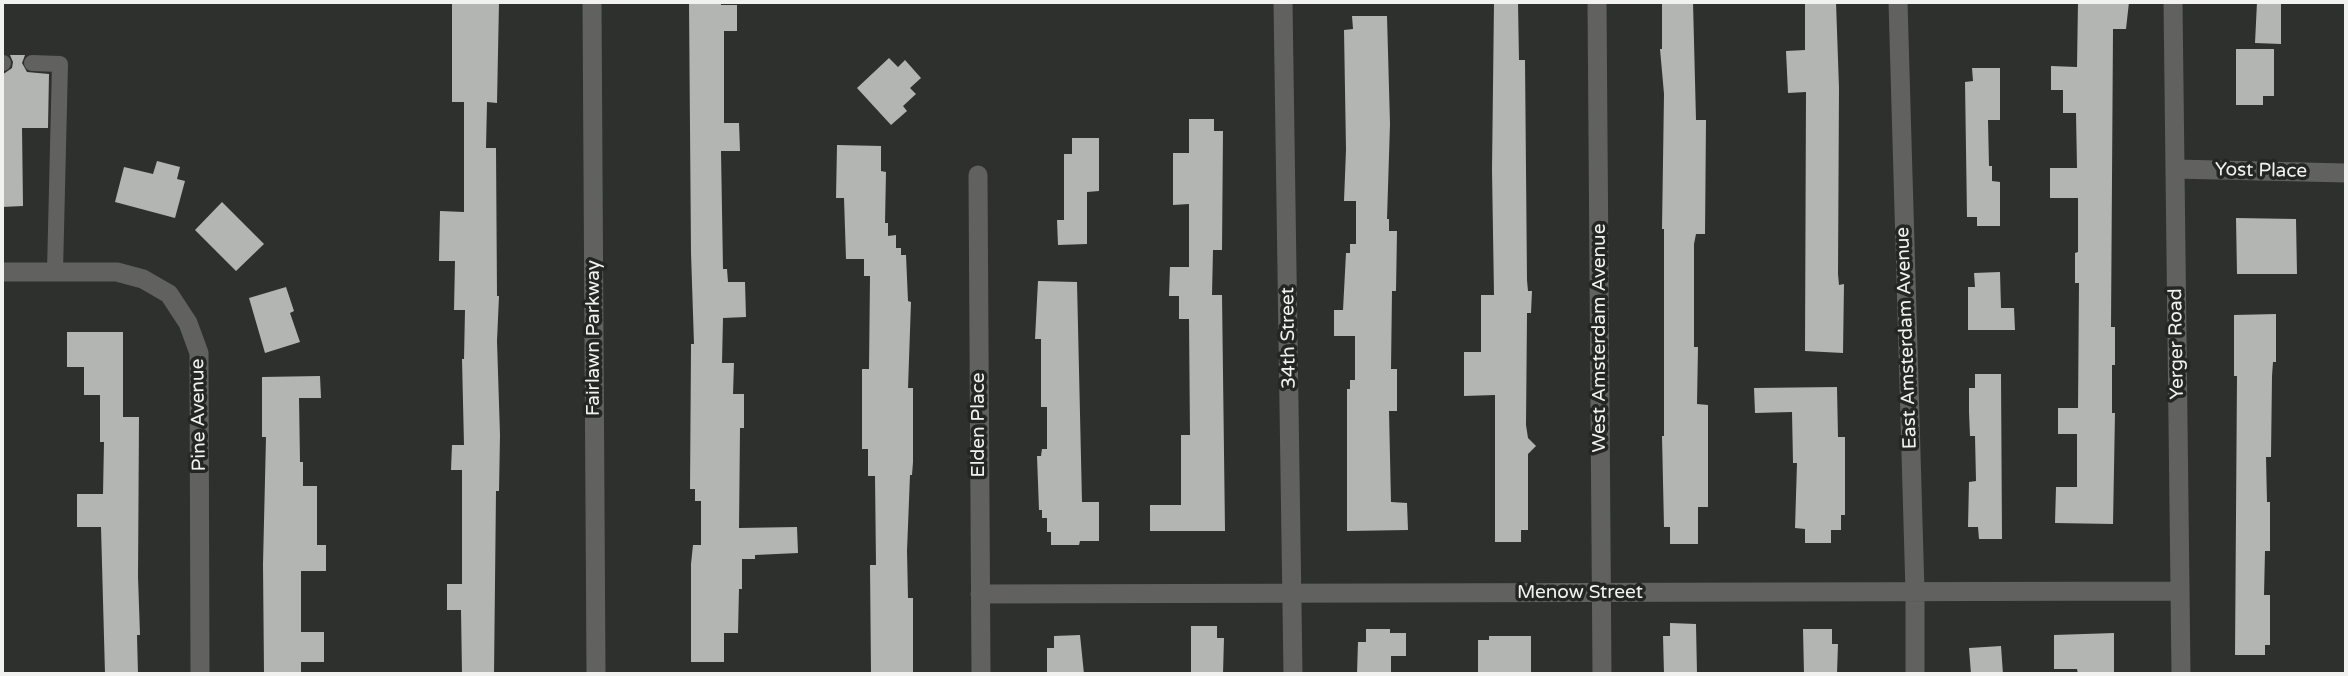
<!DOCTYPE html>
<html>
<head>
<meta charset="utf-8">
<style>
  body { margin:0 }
  #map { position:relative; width:2348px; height:676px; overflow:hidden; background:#2e302e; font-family:"Varela Round",sans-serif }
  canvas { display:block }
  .frame { position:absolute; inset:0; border:4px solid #f1f2f0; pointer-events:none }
</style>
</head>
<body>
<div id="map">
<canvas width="2348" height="676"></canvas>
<div class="frame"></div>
</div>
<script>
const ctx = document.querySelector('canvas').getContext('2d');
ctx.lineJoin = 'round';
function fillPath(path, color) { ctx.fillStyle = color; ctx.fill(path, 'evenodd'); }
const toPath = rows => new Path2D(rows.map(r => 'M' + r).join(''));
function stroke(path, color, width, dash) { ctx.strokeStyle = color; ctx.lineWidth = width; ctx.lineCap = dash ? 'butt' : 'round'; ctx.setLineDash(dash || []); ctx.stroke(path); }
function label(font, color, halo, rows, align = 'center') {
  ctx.font = font + ' "Varela Round",sans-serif'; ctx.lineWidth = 7; ctx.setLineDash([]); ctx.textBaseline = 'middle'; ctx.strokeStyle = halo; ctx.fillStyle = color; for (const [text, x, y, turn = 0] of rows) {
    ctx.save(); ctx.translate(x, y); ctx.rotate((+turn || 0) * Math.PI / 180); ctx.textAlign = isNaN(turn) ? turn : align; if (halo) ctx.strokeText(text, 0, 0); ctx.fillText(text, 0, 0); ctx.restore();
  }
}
fillPath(toPath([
  [452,2,499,2,497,103,487,102,486,148,496,148,497,296,499,296,497,341,500,435,499,491,496,491,494,674,462,674,461,610,447,610,447,584,462,584,462,470,451,470,452,445,464,445,462,359,464,359,465,310,454,310,455,261,439,261,440,211,464,212,464,102,452,102],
  [689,2,721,2,721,5,737,5,737,31,724,31,724,123,739,123,740,151,721,151,723,269,727,269,728,282,745,282,746,317,723,318,722,363,734,363,733,394,744,394,744,428,740,428,739,528,797,527,798,553,755,555,755,559,742,559,742,589,739,589,738,633,724,633,724,662,691,662,691,564,693,545,701,545,701,501,695,501,695,489,690,489,691,349,691,344,694,344,691,253],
  [1494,2,1518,2,1519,60,1525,60,1527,280,1528,291,1532,291,1531,313,1527,313,1526,425,1528,438,1536,446,1528,454,1528,530,1521,530,1521,542,1495,542,1495,395,1464,396,1464,352,1481,352,1481,295,1494,295,1492,170],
  [1662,2,1693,2,1696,120,1706,120,1705,234,1696,234,1694,244,1694,347,1698,347,1697,404,1708,405,1708,507,1698,507,1698,544,1670,544,1670,527,1664,527,1662,436,1664,436,1664,229,1662,229,1664,94,1660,49,1662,49],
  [1805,2,1836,2,1839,88,1838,274,1839,285,1844,284,1843,353,1805,351,1806,92,1788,93,1786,51,1805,50],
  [2078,2,2129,2,2126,29,2113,29,2111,327,2115,327,2115,365,2112,365,2112,413,2115,413,2113,524,2055,523,2056,487,2077,487,2077,434,2058,434,2058,408,2078,408,2079,283,2075,283,2075,253,2078,252,2078,198,2050,198,2050,168,2077,168,2076,113,2063,113,2063,90,2051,90,2051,66,2077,67],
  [2257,2,2281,2,2281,44,2255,43],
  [1352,16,1387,16,1390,124,1387,219,1389,219,1389,231,1397,231,1396,291,1392,291,1391,369,1397,369,1397,411,1389,411,1391,502,1407,503,1408,530,1347,531,1347,389,1350,389,1350,380,1355,380,1355,336,1334,336,1334,310,1343,310,1346,253,1350,253,1350,244,1356,244,1356,201,1344,201,1346,150,1344,30,1353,29],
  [2236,49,2274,49,2274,96,2263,96,2263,105,2236,105],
  [10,55,25,55,22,63,27,72,49,74,48,128,22,128,23,206,2,207,2,75,12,68,13,62],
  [889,58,898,67,905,60,921,78,910,88,916,94,903,106,907,111,891,125,857,88],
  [1972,68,2000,68,2000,120,1988,120,1989,166,1992,166,1992,181,2000,182,2000,226,1977,226,1977,217,1967,217,1965,82,1973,81],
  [1189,119,1214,119,1214,131,1223,131,1222,250,1213,250,1212,295,1222,295,1225,531,1150,531,1150,505,1181,505,1181,435,1190,435,1189,319,1179,319,1179,296,1169,296,1170,267,1189,267,1189,204,1173,205,1173,153,1189,153],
  [1072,138,1099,138,1099,191,1087,192,1087,244,1058,245,1057,220,1064,220,1064,154,1072,154],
  [837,145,881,146,881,171,886,172,885,223,888,223,888,236,896,235,896,248,901,248,901,255,906,255,908,301,911,302,908,388,913,388,913,462,912,475,910,475,907,551,908,598,913,598,913,674,871,674,870,565,876,565,875,476,868,476,868,449,862,449,862,369,869,369,870,276,864,276,864,259,846,259,844,198,836,198],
  [157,161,180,167,177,179,185,181,175,218,115,202,124,167,153,174],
  [222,202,264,244,236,271,195,230],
  [2236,218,2296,219,2297,274,2237,274],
  [2000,272,2001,308,2014,308,2015,330,1968,330,1968,287,1975,287,1974,273],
  [1038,281,1077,282,1082,502,1099,502,1099,541,1080,541,1079,545,1051,545,1051,532,1047,532,1047,518,1042,518,1042,510,1039,510,1037,456,1041,456,1042,449,1047,449,1047,407,1041,407,1041,339,1035,339],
  [286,287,294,311,290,313,300,342,265,353,249,298],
  [2276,314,2276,362,2273,362,2272,376,2271,457,2266,457,2267,502,2270,502,2270,551,2265,551,2264,595,2270,595,2270,645,2265,645,2265,655,2235,655,2237,376,2234,376,2234,315],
  [67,332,123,332,123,417,139,417,138,577,140,635,137,635,138,674,105,674,101,527,77,527,77,494,103,494,104,442,100,442,100,395,84,395,84,367,67,367],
  [1975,374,2001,374,2002,539,1979,539,1978,527,1968,527,1969,482,1976,481,1975,436,1970,436,1969,412,1969,388,1975,388],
  [320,376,321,398,299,398,300,462,303,462,303,486,317,486,317,545,326,545,326,571,301,571,301,632,324,632,324,662,301,662,301,674,264,674,263,564,266,437,262,437,262,377],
  [1837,387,1838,437,1845,437,1845,515,1841,515,1841,530,1831,530,1831,543,1805,543,1805,529,1795,528,1797,463,1793,463,1792,412,1755,413,1754,388],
  [1670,623,1696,624,1697,674,1664,674,1663,636,1670,636],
  [1191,626,1217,626,1217,638,1224,638,1223,674,1191,674],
  [1366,629,1390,629,1390,633,1406,633,1406,656,1391,656,1391,674,1357,674,1358,642,1366,642],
  [1803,629,1832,629,1832,644,1838,644,1837,674,1804,674],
  [2114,633,2114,674,2078,674,2077,669,2054,669,2054,635],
  [1080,635,1084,674,1047,674,1047,648,1054,648,1054,636],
  [1489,636,1531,636,1531,674,1478,674,1478,640,1489,640],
  [2001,646,2003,674,1971,674,1969,648]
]), '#b3b5b2');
stroke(toPath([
  [2,63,3,63],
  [32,63,60,64,55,271]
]), '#616260', 16);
stroke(toPath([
  [1283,2,1293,674],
  [1597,2,1602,674],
  [1898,2,1915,592,1915,674],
  [2173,2,2181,674],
  [2175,169,2346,173],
  [978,175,981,674],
  [2,272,117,272,143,279,169,294,188,323,199,353,200,674],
  [980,594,2180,591]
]), '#616260', 19);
stroke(toPath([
  [592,2,596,674]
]), '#616260', 19);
label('19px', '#f1f2f0', '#242624', [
  ["Yost Place",2261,171,1],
  ["Fairlawn Parkway",594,338,-90],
  ["34th Street",1289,338,-91],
  ["West Amsterdam Avenue",1600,338,-90],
  ["East Amsterdam Avenue",1907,338,-92],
  ["Yerger Road",2177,344,-91],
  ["Pine Avenue",199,415,-91],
  ["Elden Place",979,425,-90],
  ["Menow Street",1580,593]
]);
</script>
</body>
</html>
